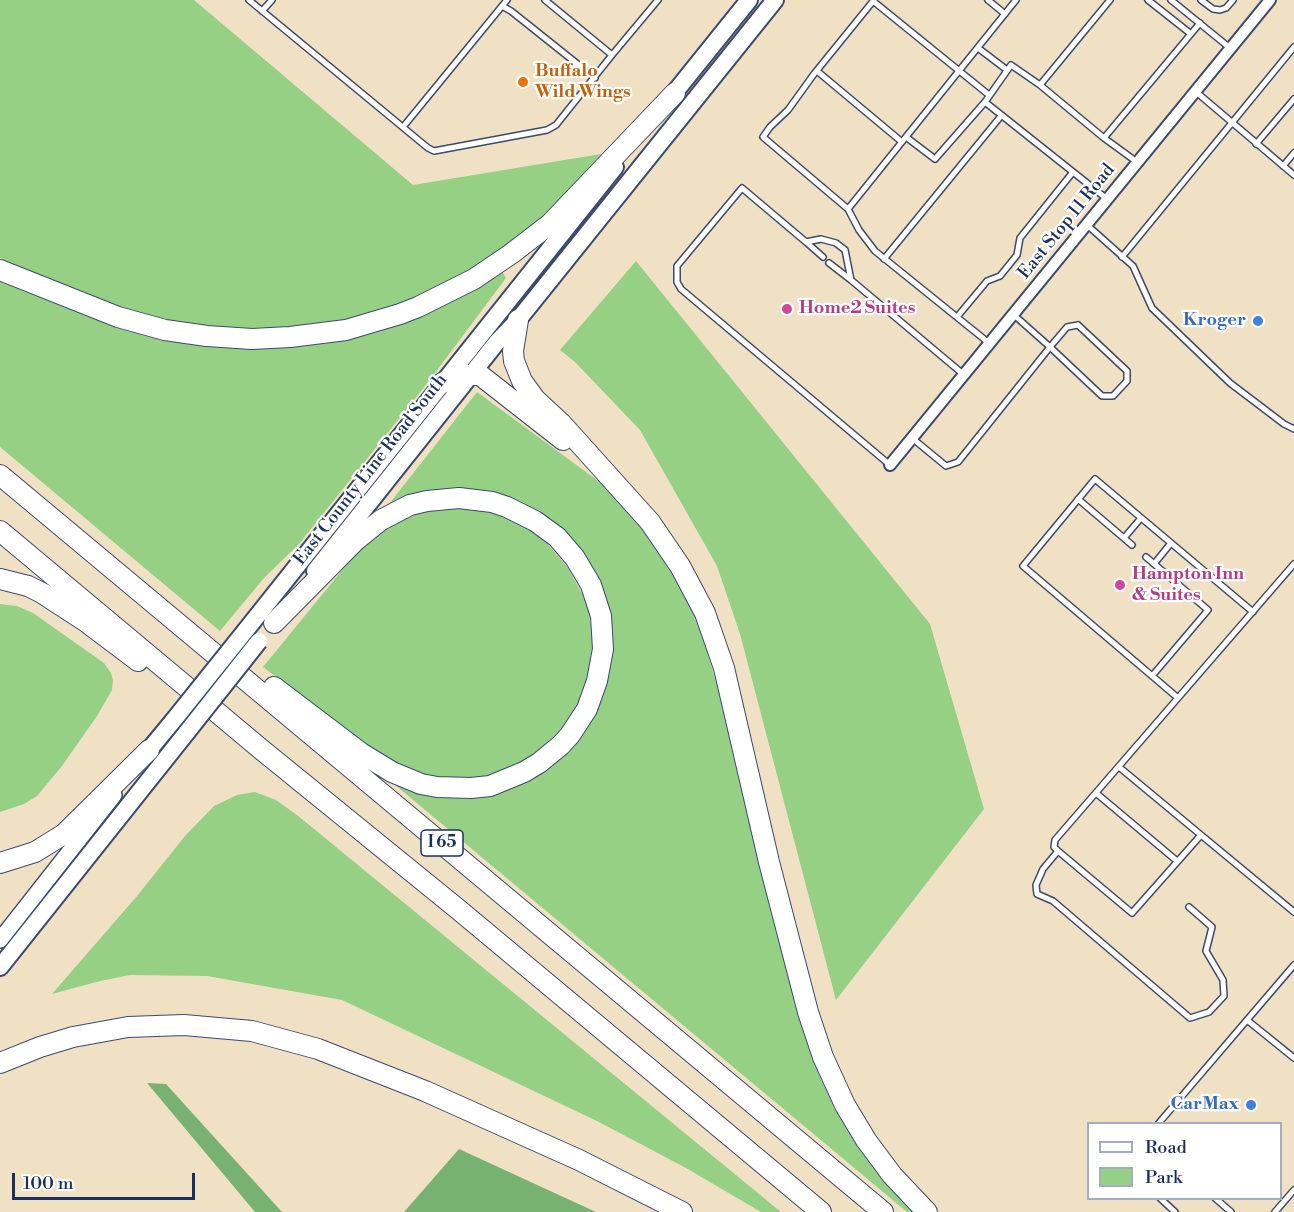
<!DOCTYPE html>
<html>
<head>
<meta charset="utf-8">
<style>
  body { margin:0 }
  #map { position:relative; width:1294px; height:1212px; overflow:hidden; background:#f1e1c4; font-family:"Libre Bodoni",serif }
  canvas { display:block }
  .legend { position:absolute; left:1087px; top:1122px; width:195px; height:78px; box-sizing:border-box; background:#fff; border:2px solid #a4acbf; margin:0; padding:8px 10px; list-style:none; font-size:18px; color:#1b2f5e }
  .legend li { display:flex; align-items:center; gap:12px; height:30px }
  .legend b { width:30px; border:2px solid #a4acbf }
  .scale { position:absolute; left:12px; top:1173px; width:183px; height:27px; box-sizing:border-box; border:3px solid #1b2f5e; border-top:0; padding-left:8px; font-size:18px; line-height:21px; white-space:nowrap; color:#1b2f5e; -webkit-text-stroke:4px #fff; paint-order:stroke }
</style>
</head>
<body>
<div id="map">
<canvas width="1294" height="1212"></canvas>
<ul class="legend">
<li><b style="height:8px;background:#fff"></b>Road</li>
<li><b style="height:16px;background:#95d084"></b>Park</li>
</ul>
<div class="scale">100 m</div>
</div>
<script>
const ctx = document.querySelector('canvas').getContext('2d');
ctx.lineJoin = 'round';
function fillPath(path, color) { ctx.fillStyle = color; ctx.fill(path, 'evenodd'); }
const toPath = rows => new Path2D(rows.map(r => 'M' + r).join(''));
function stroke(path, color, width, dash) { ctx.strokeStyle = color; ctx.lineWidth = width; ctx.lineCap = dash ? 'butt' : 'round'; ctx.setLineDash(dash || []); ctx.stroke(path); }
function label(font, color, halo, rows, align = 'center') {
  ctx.font = font + ' "Libre Bodoni",serif'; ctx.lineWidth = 4.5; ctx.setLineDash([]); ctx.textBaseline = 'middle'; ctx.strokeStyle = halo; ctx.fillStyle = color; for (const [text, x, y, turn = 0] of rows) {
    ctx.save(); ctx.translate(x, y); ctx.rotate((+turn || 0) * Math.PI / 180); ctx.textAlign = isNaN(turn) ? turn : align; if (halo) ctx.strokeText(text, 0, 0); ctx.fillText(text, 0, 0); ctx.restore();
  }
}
fillPath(toPath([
  [0,0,194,0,413,185,601,154,563,197,533,226,496,255,455,280,402,304,348,320,291,328,247,330,195,325,141,314,80,292,0,258],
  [636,261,930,624,984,809,836,1000,740,634,717,566,640,430,575,362,560,350],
  [501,270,506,278,429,381,299,544,264,578,220,631,0,447,0,278,138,332,320,343],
  [477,392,601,483,626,506,656,544,687,597,703,638,719,692,803,1030,823,1081,847,1124,915,1212,907,1212,394,784,438,795,524,781,607,678,613,639,602,588,578,548,551,519,512,499,468,489,418,492,389,504],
  [461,508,496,513,540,535,568,568,586,601,593,633,591,669,579,702,562,730,539,753,503,772,464,780,426,776,393,764,263,667,357,552,385,528,421,512],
  [0,604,17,606,33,613,104,663,111,673,113,680,112,690,97,716,62,766,37,796,24,804,0,812],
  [255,792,276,800,297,815,781,1212,761,1212,686,1168,597,1121,342,1000,207,976,130,975,100,981,52,994,137,896,185,836,214,806,237,795]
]), '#95d084');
fillPath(toPath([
  [147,1083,166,1084,282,1212,255,1212],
  [459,1149,596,1212,404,1212]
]), '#78b272');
const service = toPath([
  [249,0,428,148,434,151,547,130,556,125,612,55],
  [545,0,612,55,658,0],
  [874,0,814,74,788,110,770,127,763,137,848,209,859,230,875,251,989,343],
  [988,0,1005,14],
  [1148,0,1191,34],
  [1171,0,1230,48],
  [1201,0,1213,9,1220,10,1226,8,1233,0],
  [873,1,989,95],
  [502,6,511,11,595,78],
  [262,11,272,0],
  [978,48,1007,70],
  [817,71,902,142],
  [1040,85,1104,138],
  [1195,91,1294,175],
  [403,127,507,0],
  [906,137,935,159,985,102],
  [1256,144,1294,99],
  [1137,162,1104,138,1200,23],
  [1283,166,1294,153],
  [1107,199,985,102,1011,65,1040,85,1110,0],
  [848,209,1016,0],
  [1086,224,1133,266,1152,308,1230,383,1284,424,1294,429],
  [806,242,823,257],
  [1122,257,1294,47],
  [884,259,1001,116],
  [829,263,851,280],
  [957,317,987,281,1000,276,1017,255,1020,238,1073,172],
  [1078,325,1127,371,1127,381,1113,396,1102,396,1050,347,1067,327,1078,325],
  [912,438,946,466,958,462,1050,347,1014,315],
  [890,465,681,289,677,282,677,266,742,188,806,242,821,239,836,243,845,250,851,280,963,374],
  [1078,499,1132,545],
  [1124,538,1141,518],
  [1146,557,1208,610,1152,676],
  [1154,564,1171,543],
  [1178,698,1023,566,1095,479,1253,612],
  [1119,767,1201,835,1132,913,1058,851,1054,847,1055,840,1294,564],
  [1096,793,1177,861],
  [1201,835,1294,912],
  [1058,851,1043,869,1036,885,1037,894,1053,901,1190,1018,1209,1012,1224,996,1223,980,1206,951,1212,927,1189,907],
  [1247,1020,1294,1058],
  [1158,1124,1294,965],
  [1160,1198,1175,1212],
  [1215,1198,1231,1212],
  [1275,1212,1294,1190]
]);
const minor = toPath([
  [890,465,1270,0]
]);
const secondary = toPath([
  [0,940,114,795]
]);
const primary = toPath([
  [667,102,749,0],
  [315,571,497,342,518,320,775,0],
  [246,630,615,167],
  [149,750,173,721],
  [0,967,187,732]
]);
const motorway = toPath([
  [0,270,118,317,165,330,207,336,252,339,290,337,346,330,400,314,418,307,474,279,511,254,550,224,675,93],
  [518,320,513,351,514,361,522,381,535,399,561,423,650,522,680,566,705,613,724,668,769,862,808,1012,823,1057,845,1105,866,1140,892,1175,927,1212],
  [442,383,464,375,480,375,563,440],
  [0,475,883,1212],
  [0,531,262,750,459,910,821,1212],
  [0,579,28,586,42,593,85,621,138,661],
  [274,687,361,753,392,772,421,784,437,787,471,788,490,786,524,772,539,763,561,745,570,735,587,709,597,681,603,649,601,616,591,585,575,558,557,537,535,521,507,507,492,502,459,498,427,501,410,505,381,520,355,541,274,623],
  [0,863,35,852,64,834,149,750],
  [0,1063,40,1047,73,1037,128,1027,184,1025,252,1031,318,1049,425,1091,579,1160,682,1212]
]);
stroke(service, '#3b4a6d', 8);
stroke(minor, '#3b4a6d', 14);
stroke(secondary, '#3b4a6d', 18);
stroke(primary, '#3b4a6d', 20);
stroke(motorway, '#3b4a6d', 22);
stroke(service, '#fff', 5);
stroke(minor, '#fff', 10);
stroke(secondary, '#fff', 15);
stroke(primary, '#fff', 16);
stroke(motorway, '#fff', 20);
const primaryBridge = toPath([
  [173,721,246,630],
  [187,732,259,641]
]);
stroke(primaryBridge, '#3b4a6d', 20, []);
stroke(primaryBridge, '#fff', 16);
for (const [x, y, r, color] of [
  [523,82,6,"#e8710a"],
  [787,309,6,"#d1479c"],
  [1258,321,6,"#3f7fe0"],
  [1120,585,6,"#d1479c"],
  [1251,1105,6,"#3f7fe0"]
]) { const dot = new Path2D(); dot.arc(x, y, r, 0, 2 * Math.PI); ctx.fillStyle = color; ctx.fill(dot); stroke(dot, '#fff', 2); }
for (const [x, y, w] of [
  [442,843,42]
]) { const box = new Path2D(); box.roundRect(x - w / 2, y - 13, w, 26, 4.5); ctx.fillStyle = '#fff'; ctx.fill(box); stroke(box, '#1b2f5e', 1.5); }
label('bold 16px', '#1b2f5e', null, [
  ["I 65",442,843]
]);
label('bold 18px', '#c56008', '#fff', [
  ["Buffalo",535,72],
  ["Wild Wings",535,93]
], 'left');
label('18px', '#1b2f5e', '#fff', [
  ["East Stop 11 Road",1067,222,-51],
  ["East County Line Road South",371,470,-52]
]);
label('bold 18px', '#b23c85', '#fff', [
  ["Home2 Suites",799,309],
  ["Hampton Inn",1132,575],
  ["& Suites",1132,596]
], 'left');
label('bold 18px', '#366cbe', '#fff', [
  ["Kroger",1246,321],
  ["CarMax",1239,1105]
], 'right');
</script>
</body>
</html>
